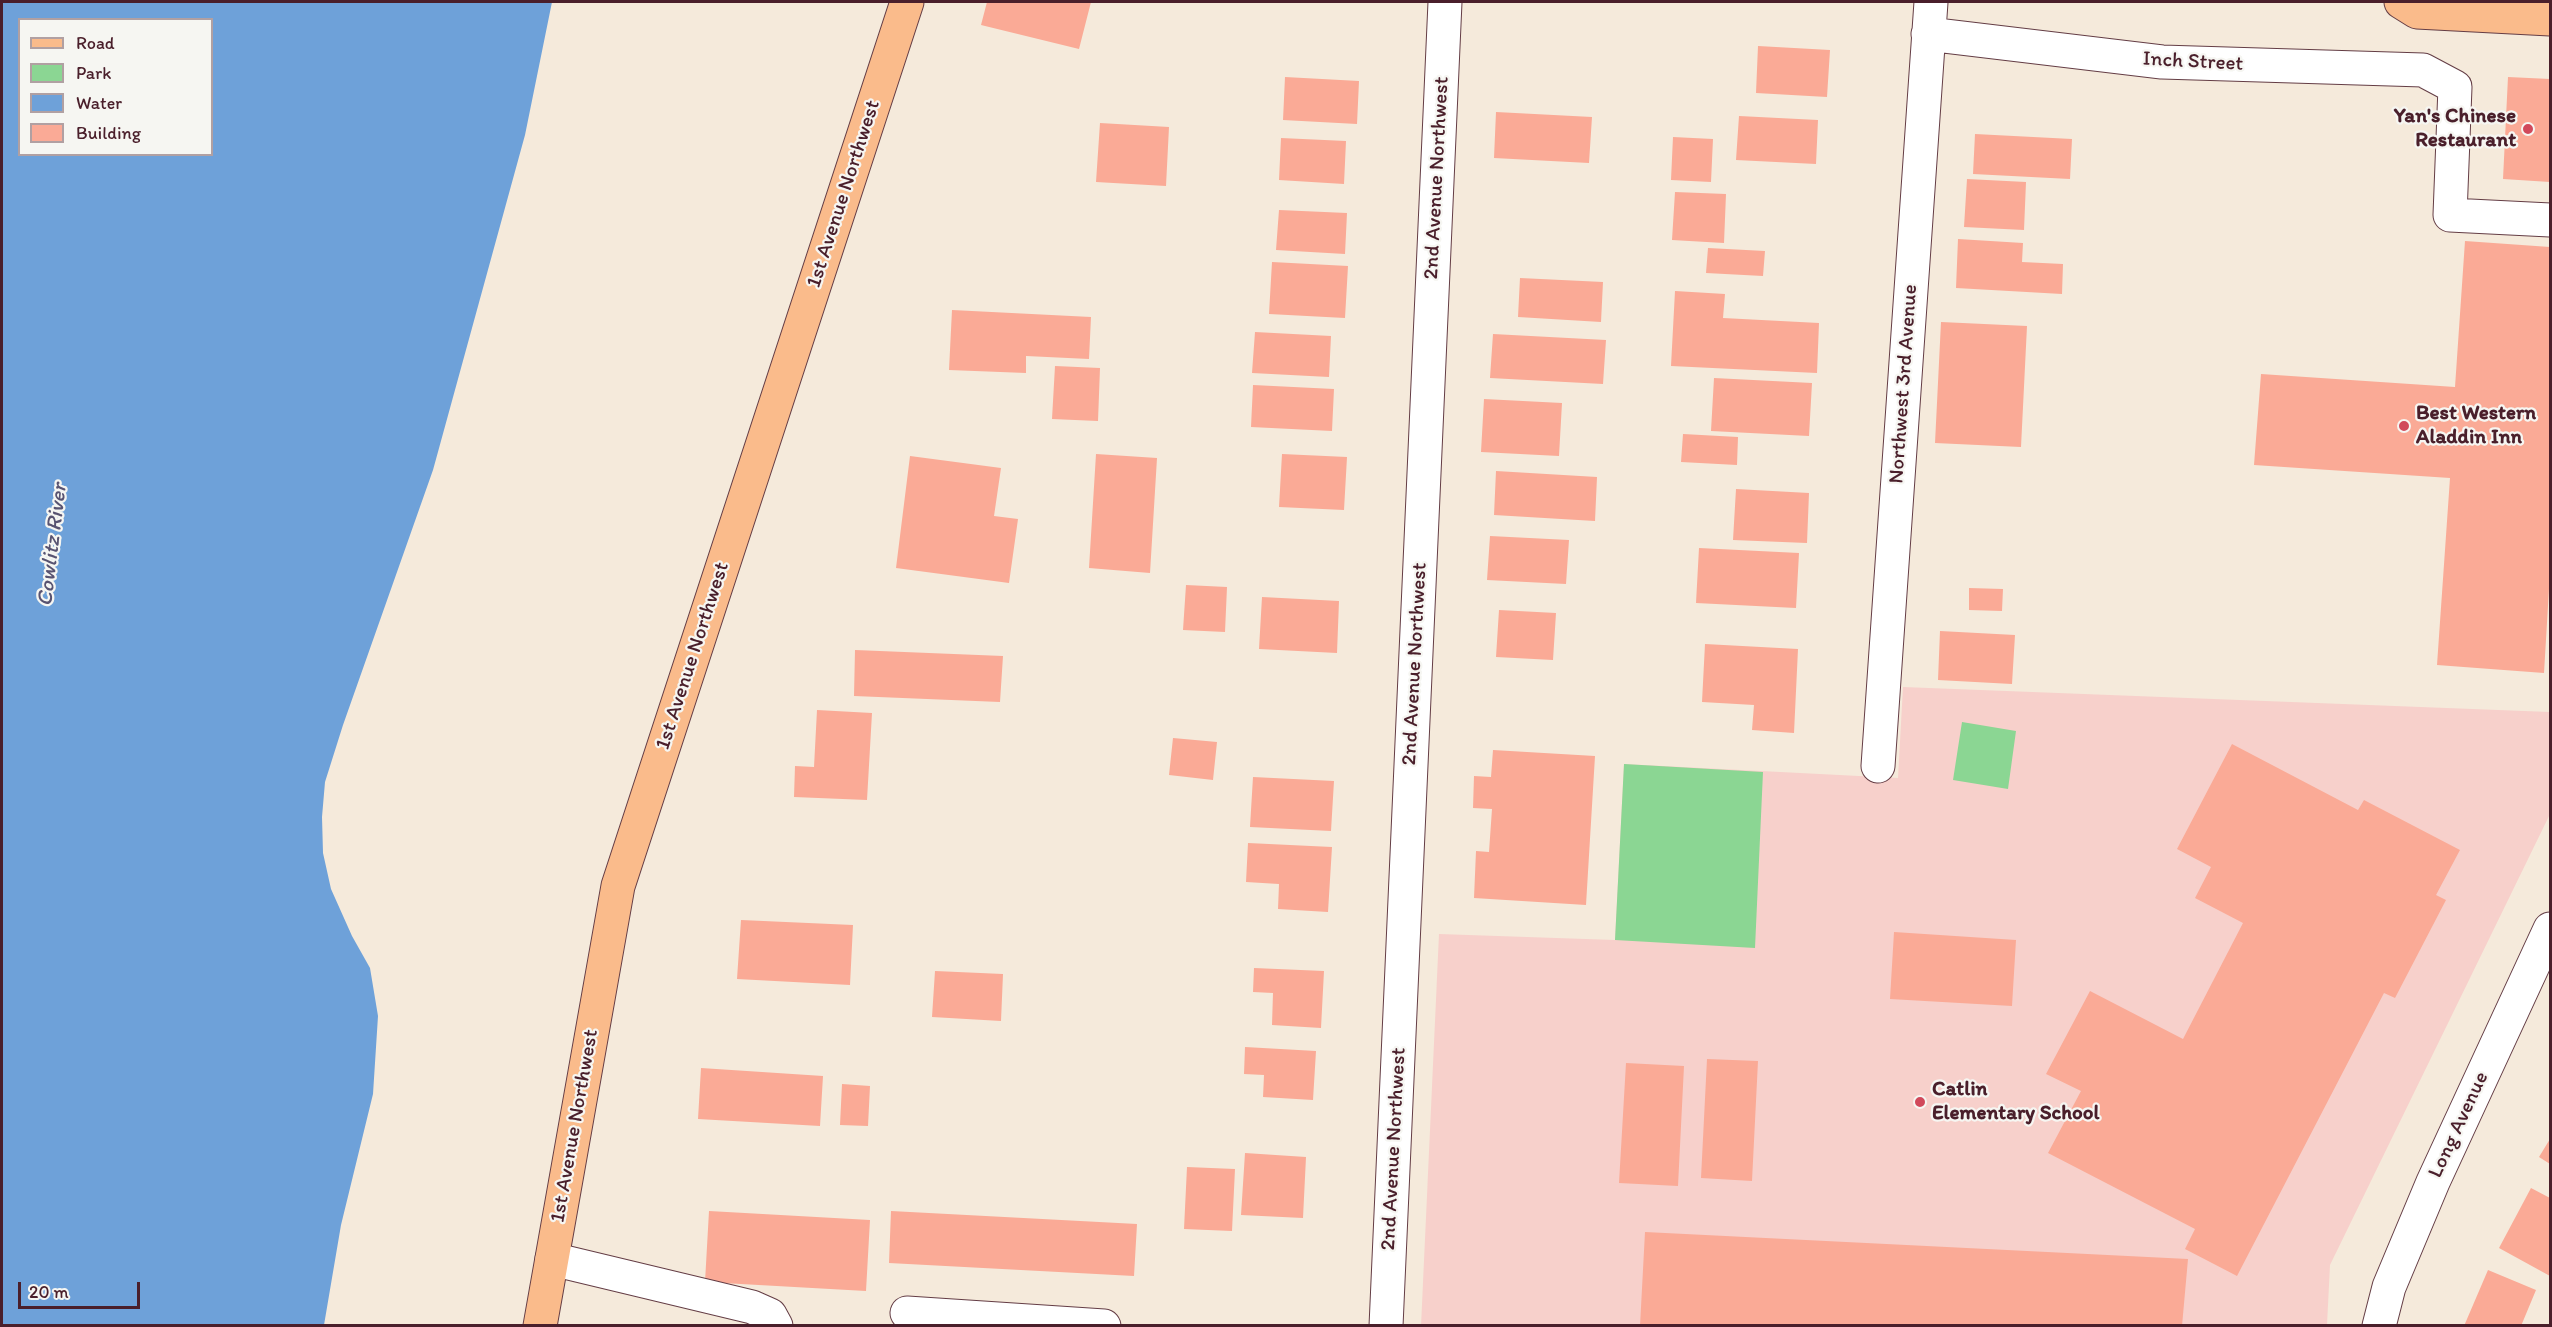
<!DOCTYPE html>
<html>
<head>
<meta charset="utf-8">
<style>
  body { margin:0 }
  #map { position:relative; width:2552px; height:1327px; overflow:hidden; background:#f5eadb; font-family:Itim,sans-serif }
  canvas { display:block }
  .frame { position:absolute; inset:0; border:3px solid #4a1f2b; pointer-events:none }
  .legend { position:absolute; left:18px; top:18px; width:195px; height:138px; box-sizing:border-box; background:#f6f6f2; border:2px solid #b1a0a2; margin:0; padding:8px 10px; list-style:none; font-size:18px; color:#4a1f2b }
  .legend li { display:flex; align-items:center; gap:12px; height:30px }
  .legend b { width:30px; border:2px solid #b1a0a2 }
  .scale { position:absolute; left:18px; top:1282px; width:122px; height:27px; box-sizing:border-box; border:3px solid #4a1f2b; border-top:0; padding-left:8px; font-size:18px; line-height:21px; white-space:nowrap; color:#4a1f2b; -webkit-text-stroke:4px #f6f6f2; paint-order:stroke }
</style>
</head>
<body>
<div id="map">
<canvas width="2552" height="1327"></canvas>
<div class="frame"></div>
<ul class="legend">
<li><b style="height:8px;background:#fabb8b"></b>Road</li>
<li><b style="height:16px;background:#8bd693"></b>Park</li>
<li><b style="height:16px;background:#6ea1d9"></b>Water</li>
<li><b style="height:16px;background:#faaa96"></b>Building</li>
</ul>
<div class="scale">20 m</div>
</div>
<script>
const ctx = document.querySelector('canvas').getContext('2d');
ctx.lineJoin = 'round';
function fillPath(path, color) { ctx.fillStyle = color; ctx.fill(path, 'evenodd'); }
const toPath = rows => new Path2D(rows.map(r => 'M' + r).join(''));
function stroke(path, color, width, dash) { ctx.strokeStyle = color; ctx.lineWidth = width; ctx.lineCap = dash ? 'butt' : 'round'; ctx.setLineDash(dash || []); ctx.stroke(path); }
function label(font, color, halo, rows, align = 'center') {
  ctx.font = font + ' Itim,sans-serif'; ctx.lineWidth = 4.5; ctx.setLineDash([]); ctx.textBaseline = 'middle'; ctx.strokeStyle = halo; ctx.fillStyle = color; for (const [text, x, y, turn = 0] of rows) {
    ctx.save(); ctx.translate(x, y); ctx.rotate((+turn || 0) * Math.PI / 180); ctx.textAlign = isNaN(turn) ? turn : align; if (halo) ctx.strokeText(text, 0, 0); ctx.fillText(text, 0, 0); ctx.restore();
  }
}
fillPath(toPath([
  [1903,687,2550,712,2550,814,2330,1265,2327,1325,1421,1326,1439,934,1615,940,1624,764,1898,778]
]), '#f7d0cb');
fillPath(toPath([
  [1962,722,2016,731,2008,789,1953,780],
  [1624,764,1763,772,1755,948,1615,940]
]), '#8bd693');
fillPath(toPath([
  [2,2,552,2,525,135,433,470,343,725,325,782,322,817,323,853,331,889,352,936,370,968,378,1016,373,1094,341,1225,324,1325,2,1325],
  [20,20,212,20,212,154,20,154]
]), '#6ea1d9');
fillPath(toPath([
  [987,2,1091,2,1079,49,981,25],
  [1758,46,1830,50,1827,97,1756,93],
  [1285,77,1359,81,1357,124,1283,120],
  [2508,77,2550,79,2550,182,2503,179],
  [1496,112,1592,117,1589,163,1494,158],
  [1739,116,1818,120,1816,164,1736,160],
  [1100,123,1169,127,1166,186,1096,182],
  [1975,134,2072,139,2070,179,1973,174],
  [1673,137,1713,139,1711,182,1671,180],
  [1281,138,1346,141,1344,184,1279,180],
  [1967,179,2026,182,2024,230,1964,227],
  [1675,192,1726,194,1724,243,1672,240],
  [1279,210,1347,213,1345,254,1276,250],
  [1958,239,2023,243,2022,262,2063,264,2062,294,1956,288],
  [2465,241,2550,247,2550,572,2544,673,2437,665,2450,478,2254,465,2261,374,2455,387],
  [1708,248,1765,251,1763,276,1706,273],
  [1272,262,1348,266,1345,318,1269,314],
  [1520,278,1603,282,1601,322,1518,317],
  [1675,291,1725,294,1723,318,1819,323,1817,373,1671,366],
  [952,310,1091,317,1089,359,1026,356,1026,373,949,370],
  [1941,322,2027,326,2021,447,1935,443],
  [1255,332,1331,336,1329,377,1252,373],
  [1493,334,1606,340,1603,384,1490,378],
  [1055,366,1100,368,1098,421,1052,419],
  [1714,378,1812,383,1809,436,1711,431],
  [1253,385,1334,389,1332,431,1251,427],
  [1484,399,1562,403,1559,456,1481,452],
  [1683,434,1738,437,1737,465,1681,462],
  [1096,454,1157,458,1150,573,1089,568],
  [1282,454,1347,457,1344,510,1279,507],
  [910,456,1001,468,994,516,1018,519,1009,583,896,568],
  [1496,471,1597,477,1595,521,1494,515],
  [1736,489,1809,493,1807,543,1733,540],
  [1490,536,1569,540,1566,584,1487,580],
  [1699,548,1799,553,1796,608,1696,603],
  [1186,585,1227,587,1225,632,1183,630],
  [1969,588,2003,589,2002,611,1969,610],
  [1262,597,1339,601,1337,653,1259,649],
  [1499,610,1556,613,1553,660,1496,657],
  [1940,631,2015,635,2012,684,1938,680],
  [1705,644,1798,649,1794,733,1752,730,1754,705,1702,702],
  [855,650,1003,656,1000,702,854,696],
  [817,710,872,713,867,800,794,797,795,766,814,767],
  [1173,738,1217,742,1213,780,1169,775],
  [2232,744,2358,810,2364,800,2460,850,2436,895,2446,900,2395,998,2384,993,2237,1276,2185,1249,2195,1229,2048,1153,2081,1091,2046,1074,2090,991,2183,1039,2243,923,2195,898,2211,867,2177,849],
  [1493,750,1595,756,1586,905,1474,898,1476,851,1489,852,1492,809,1473,808,1474,776,1491,777],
  [1253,777,1334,781,1331,831,1250,827],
  [1248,843,1332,847,1328,912,1278,909,1279,884,1246,882],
  [741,920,853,925,850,985,737,979],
  [1894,932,2016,940,2012,1006,1890,999],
  [1254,968,1324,971,1321,1028,1272,1025,1273,993,1253,992],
  [935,971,1003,974,1001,1021,932,1017],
  [1245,1047,1316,1051,1313,1100,1263,1097,1264,1075,1244,1074],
  [1707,1059,1758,1061,1752,1181,1701,1178],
  [1626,1063,1684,1066,1678,1186,1619,1183],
  [701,1068,823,1076,820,1126,698,1119],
  [842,1084,870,1086,868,1126,840,1125],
  [2550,1139,2550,1164,2539,1157],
  [1245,1153,1306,1157,1303,1218,1241,1215],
  [1187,1167,1235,1169,1232,1231,1184,1229],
  [2531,1188,2550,1198,2550,1276,2499,1248],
  [709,1211,870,1220,866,1291,705,1282],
  [891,1211,1137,1224,1134,1276,889,1263],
  [1645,1232,2188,1259,2182,1326,1640,1326],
  [2488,1270,2536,1290,2521,1326,2464,1326]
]), '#faaa96');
const minor = toPath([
  [1928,34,2162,62,2423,70,2455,87,2450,215,2550,220],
  [1878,766,1931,2],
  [552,1259,752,1307,770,1315,776,1326],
  [907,1313,1104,1326],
  [1386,1326,1445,2],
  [2379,1326,2389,1287,2433,1182,2550,929]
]);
const major = toPath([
  [2401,2,2417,12,2550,19],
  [540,1326,618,886,907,2]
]);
stroke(minor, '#643d45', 35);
stroke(major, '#643d45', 35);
stroke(minor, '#fff', 33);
stroke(major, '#fabb8b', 33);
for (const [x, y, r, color] of [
  [2528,129,6,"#d1495b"],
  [2404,426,6,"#d1495b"],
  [1920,1102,6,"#d1495b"]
]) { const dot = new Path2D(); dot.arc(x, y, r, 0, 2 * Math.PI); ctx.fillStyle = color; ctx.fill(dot); stroke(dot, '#f6f6f2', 2); }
label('21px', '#4a1f2b', '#f6f6f2', [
  ["Inch Street",2193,62,3],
  ["2nd Avenue Northwest",1437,178,-87],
  ["1st Avenue Northwest",844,194,-72],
  ["Northwest 3rd Avenue",1904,384,-86],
  ["1st Avenue Northwest",693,656,-72],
  ["2nd Avenue Northwest",1415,664,-87],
  ["Long Avenue",2459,1125,-65],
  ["1st Avenue Northwest",575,1126,-80],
  ["2nd Avenue Northwest",1394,1149,-87]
]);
label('bold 21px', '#4a1f2b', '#f6f6f2', [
  ["Yan's Chinese",2516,117,"right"],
  ["Restaurant",2516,141,"right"],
  ["Best Western",2416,414],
  ["Aladdin Inn",2416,438],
  ["Catlin",1932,1090],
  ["Elementary School",1932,1114]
], 'left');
label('italic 22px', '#585371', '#f6f6f2', [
  ["Cowlitz River",53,545,-83]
]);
</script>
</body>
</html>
